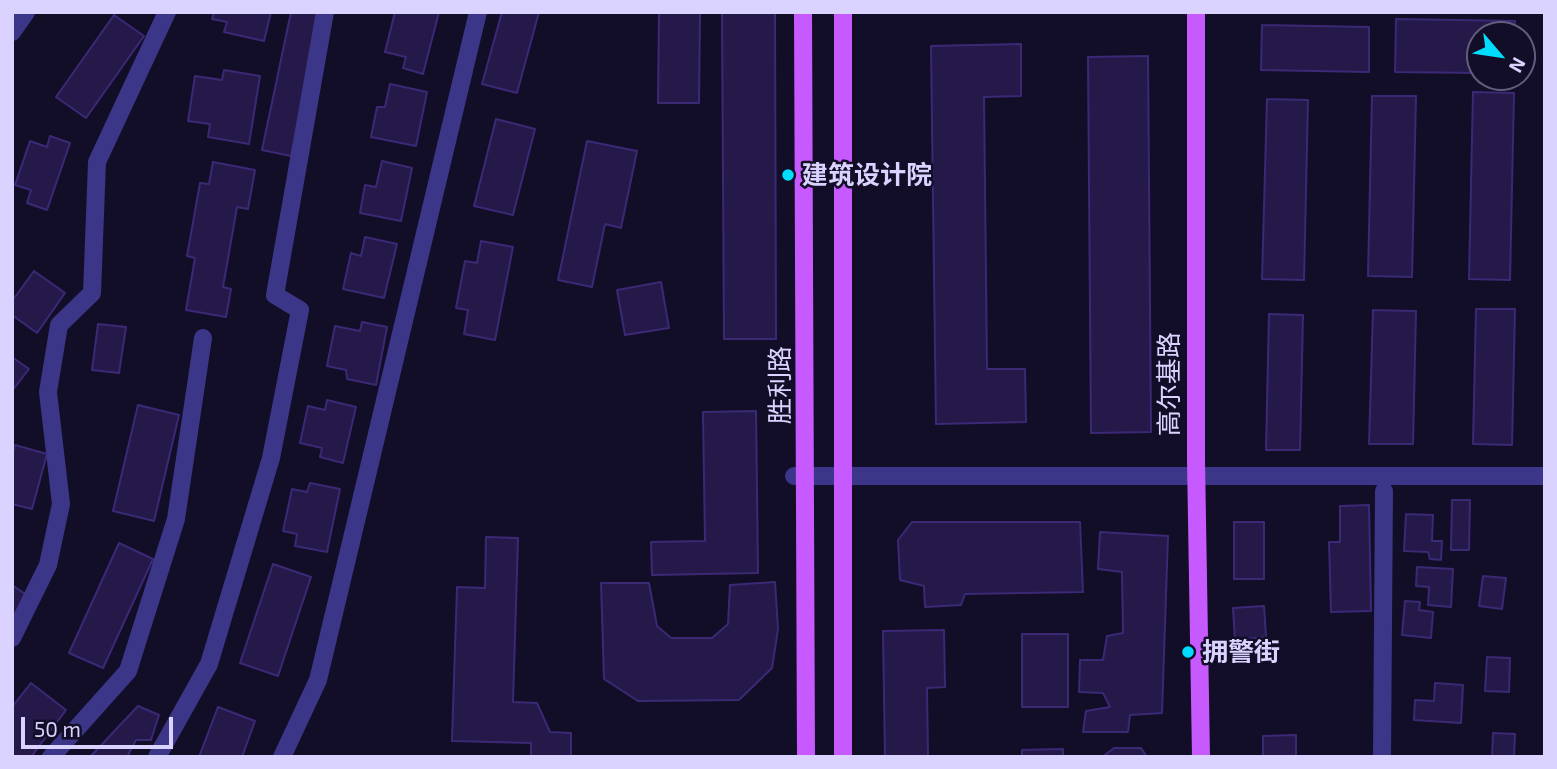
<!DOCTYPE html>
<html>
<head>
<meta charset="utf-8">
<style>
  body { margin:0 }
  #map { position:relative; width:1557px; height:769px; overflow:hidden; background:#130e27; font-family:"Exo 2",sans-serif }
  canvas { display:block }
  .frame { position:absolute; inset:0; border:14px solid #dad3ff; pointer-events:none }
  .north { position:absolute; left:1466px; top:21px; width:70px; height:70px; box-sizing:border-box; background:#130e27; border:2px solid #635d7d; border-radius:50%; rotate:119deg; font-size:19px; font-weight:700; line-height:28px; text-align:center; color:#dad3ff }
  .north::after { content:''; display:block; margin:auto; width:24px; height:32px; background:#00ddfe; clip-path:polygon(50% 0,100% 100%,50% 72%,0 100%) }
  .scale { position:absolute; left:21px; top:717px; width:152px; height:32px; box-sizing:border-box; border:4px solid #dad3ff; border-top:0; padding-left:9px; font-size:21px; line-height:24px; white-space:nowrap; color:#dad3ff; -webkit-text-stroke:5px #130e27; paint-order:stroke }
</style>
</head>
<body>
<div id="map">
<canvas width="1557" height="769"></canvas>
<div class="frame"></div>
<div class="north">N</div>
<div class="scale">50 m</div>
</div>
<script>
const ctx = document.querySelector('canvas').getContext('2d');
ctx.lineJoin = 'round';
function fillPath(path, color) { ctx.fillStyle = color; ctx.fill(path, 'evenodd'); }
const toPath = rows => new Path2D(rows.map(r => 'M' + r).join(''));
function stroke(path, color, width, dash) { ctx.strokeStyle = color; ctx.lineWidth = width; ctx.lineCap = dash ? 'butt' : 'round'; ctx.setLineDash(dash || []); ctx.stroke(path); }
function label(font, color, halo, rows, align = 'center') {
  ctx.font = font + ' "Exo 2","Noto Sans SC",sans-serif'; ctx.lineWidth = 5; ctx.setLineDash([]); ctx.textBaseline = 'middle'; ctx.strokeStyle = halo; ctx.fillStyle = color; for (const [text, x, y, turn = 0] of rows) {
    ctx.save(); ctx.translate(x, y); ctx.rotate((+turn || 0) * Math.PI / 180); ctx.textAlign = isNaN(turn) ? turn : align; if (halo) ctx.strokeText(text, 0, 0); ctx.fillText(text, 0, 0); ctx.restore();
  }
}
const building = toPath([
  [214,12,271,12,264,41,224,32,227,22,212,19,214,12],
  [291,12,322,12,291,156,262,150,291,12],
  [395,12,439,12,423,74,403,68,406,57,385,52,395,12],
  [502,12,539,12,517,93,482,84,502,12],
  [659,12,700,12,699,103,658,103,659,12],
  [722,12,775,12,776,339,724,339,722,12],
  [114,15,144,36,86,118,56,97,114,15],
  [1396,19,1515,21,1514,35,1480,35,1480,73,1395,72,1396,19],
  [1262,25,1369,27,1369,72,1261,70,1262,25],
  [1021,44,1021,96,984,97,987,369,1025,369,1026,422,936,424,931,46,1021,44],
  [1148,56,1151,432,1091,433,1088,57,1148,56],
  [224,70,260,76,249,144,208,137,210,124,188,121,195,76,222,80,224,70],
  [390,84,427,92,416,146,371,137,377,107,385,107,390,84],
  [1473,92,1514,93,1510,280,1469,279,1473,92],
  [1372,96,1416,96,1412,277,1368,276,1372,96],
  [1267,99,1308,100,1304,280,1262,279,1267,99],
  [496,119,535,129,513,215,474,206,496,119],
  [50,136,70,143,47,210,27,203,31,190,15,185,30,141,47,147,50,136],
  [587,141,637,151,621,228,605,224,592,287,558,280,587,141],
  [382,161,412,168,401,221,360,213,365,185,376,187,382,161],
  [213,162,255,170,248,209,237,207,223,287,231,289,226,317,186,310,195,258,187,256,200,183,209,184,213,162],
  [365,237,397,244,384,298,343,289,351,253,361,256,365,237],
  [481,241,513,247,495,340,464,334,468,310,456,308,465,261,477,263,481,241],
  [34,271,65,293,37,333,12,315,12,301,34,271],
  [661,282,669,328,625,335,617,290,661,282],
  [1476,309,1515,309,1512,445,1473,444,1476,309],
  [1373,310,1416,311,1413,444,1369,444,1373,310],
  [1269,314,1303,315,1300,450,1266,450,1269,314],
  [362,322,387,327,376,385,347,379,346,370,327,366,335,326,360,331,362,322],
  [98,324,126,327,119,373,92,370,98,324],
  [12,357,29,369,12,391,12,357],
  [327,400,356,407,343,463,320,457,322,448,300,443,308,406,325,410,327,400],
  [138,405,179,415,154,521,113,511,138,405],
  [756,411,758,573,652,575,651,542,705,541,703,412,756,411],
  [15,445,47,454,32,509,12,504,12,456,15,445],
  [310,483,340,489,327,552,295,546,297,534,283,531,292,489,307,492,310,483],
  [1452,500,1470,500,1469,550,1451,550,1452,500],
  [1369,505,1371,611,1331,612,1329,542,1340,542,1340,506,1369,505],
  [1406,514,1433,515,1432,541,1442,541,1441,560,1430,559,1428,552,1404,551,1406,514],
  [912,522,1080,522,1083,592,965,594,961,605,925,607,924,586,900,580,898,540,912,522],
  [1234,522,1264,522,1264,579,1234,579,1234,522],
  [1100,532,1168,536,1162,713,1130,715,1128,732,1083,732,1086,711,1110,707,1103,693,1079,692,1080,660,1103,660,1107,636,1123,633,1122,572,1098,569,1100,532],
  [486,537,518,538,513,702,537,703,550,732,571,733,571,757,531,757,531,743,452,741,457,587,485,588,486,537],
  [119,543,153,559,103,668,69,653,119,543],
  [273,564,311,577,278,676,240,663,273,564],
  [1417,567,1453,569,1451,607,1428,605,1429,587,1416,586,1417,567],
  [1483,576,1506,578,1502,609,1479,606,1483,576],
  [775,582,778,629,772,668,739,700,638,701,604,679,601,583,649,583,657,626,671,638,712,638,728,624,730,585,775,582],
  [12,585,28,596,12,619,12,585],
  [1405,601,1420,602,1419,610,1433,612,1431,638,1402,635,1405,601],
  [1264,606,1266,637,1235,640,1233,608,1264,606],
  [944,630,945,687,927,688,928,757,885,757,883,631,944,630],
  [1022,634,1068,634,1068,707,1022,707,1022,634],
  [1487,657,1510,658,1509,692,1485,691,1487,657],
  [31,683,66,710,31,757,12,757,12,707,31,683],
  [1435,683,1463,685,1461,723,1414,720,1415,700,1434,701,1435,683],
  [138,706,159,715,151,740,136,740,127,757,90,757,138,706],
  [218,707,255,721,242,757,199,757,218,707],
  [1493,733,1515,734,1514,757,1492,757,1493,733],
  [1296,735,1296,757,1263,757,1263,736,1296,735],
  [1114,748,1141,748,1147,757,1102,757,1114,748],
  [1063,749,1063,757,1022,757,1022,750,1063,749]
]);
fillPath(building, '#241949');
stroke(building, '#3b2976', 2);
stroke(toPath([
  [12,32,26,12],
  [794,476,1545,476],
  [12,638,48,565,61,504,48,392,59,325,92,293,97,162,167,12],
  [51,757,128,671,176,519,203,338],
  [157,757,209,664,271,458,300,310,275,295,325,12],
  [282,757,318,680,478,12],
  [1382,757,1384,491]
]), '#3c3688', 18);
stroke(toPath([
  [803,12,806,757],
  [843,12,843,757],
  [1196,12,1196,460,1201,757]
]), '#c75aff', 18);
for (const [x, y, r, color] of [
  [788,175,7,"#00ddfe"],
  [1188,652,7,"#00ddfe"]
]) { const dot = new Path2D(); dot.arc(x, y, r, 0, 2 * Math.PI); ctx.fillStyle = color; ctx.fill(dot); stroke(dot, '#130e27', 2.5); }
label('bold 26px', '#dad3ff', '#130e27', [
  ["建筑设计院",802,175],
  ["拥警街",1202,652]
], 'left');
label('26px', '#dad3ff', '#130e27', [
  ["高尔基路",1169,384,-90],
  ["胜利路",780,385,-90]
]);
</script>
</body>
</html>
